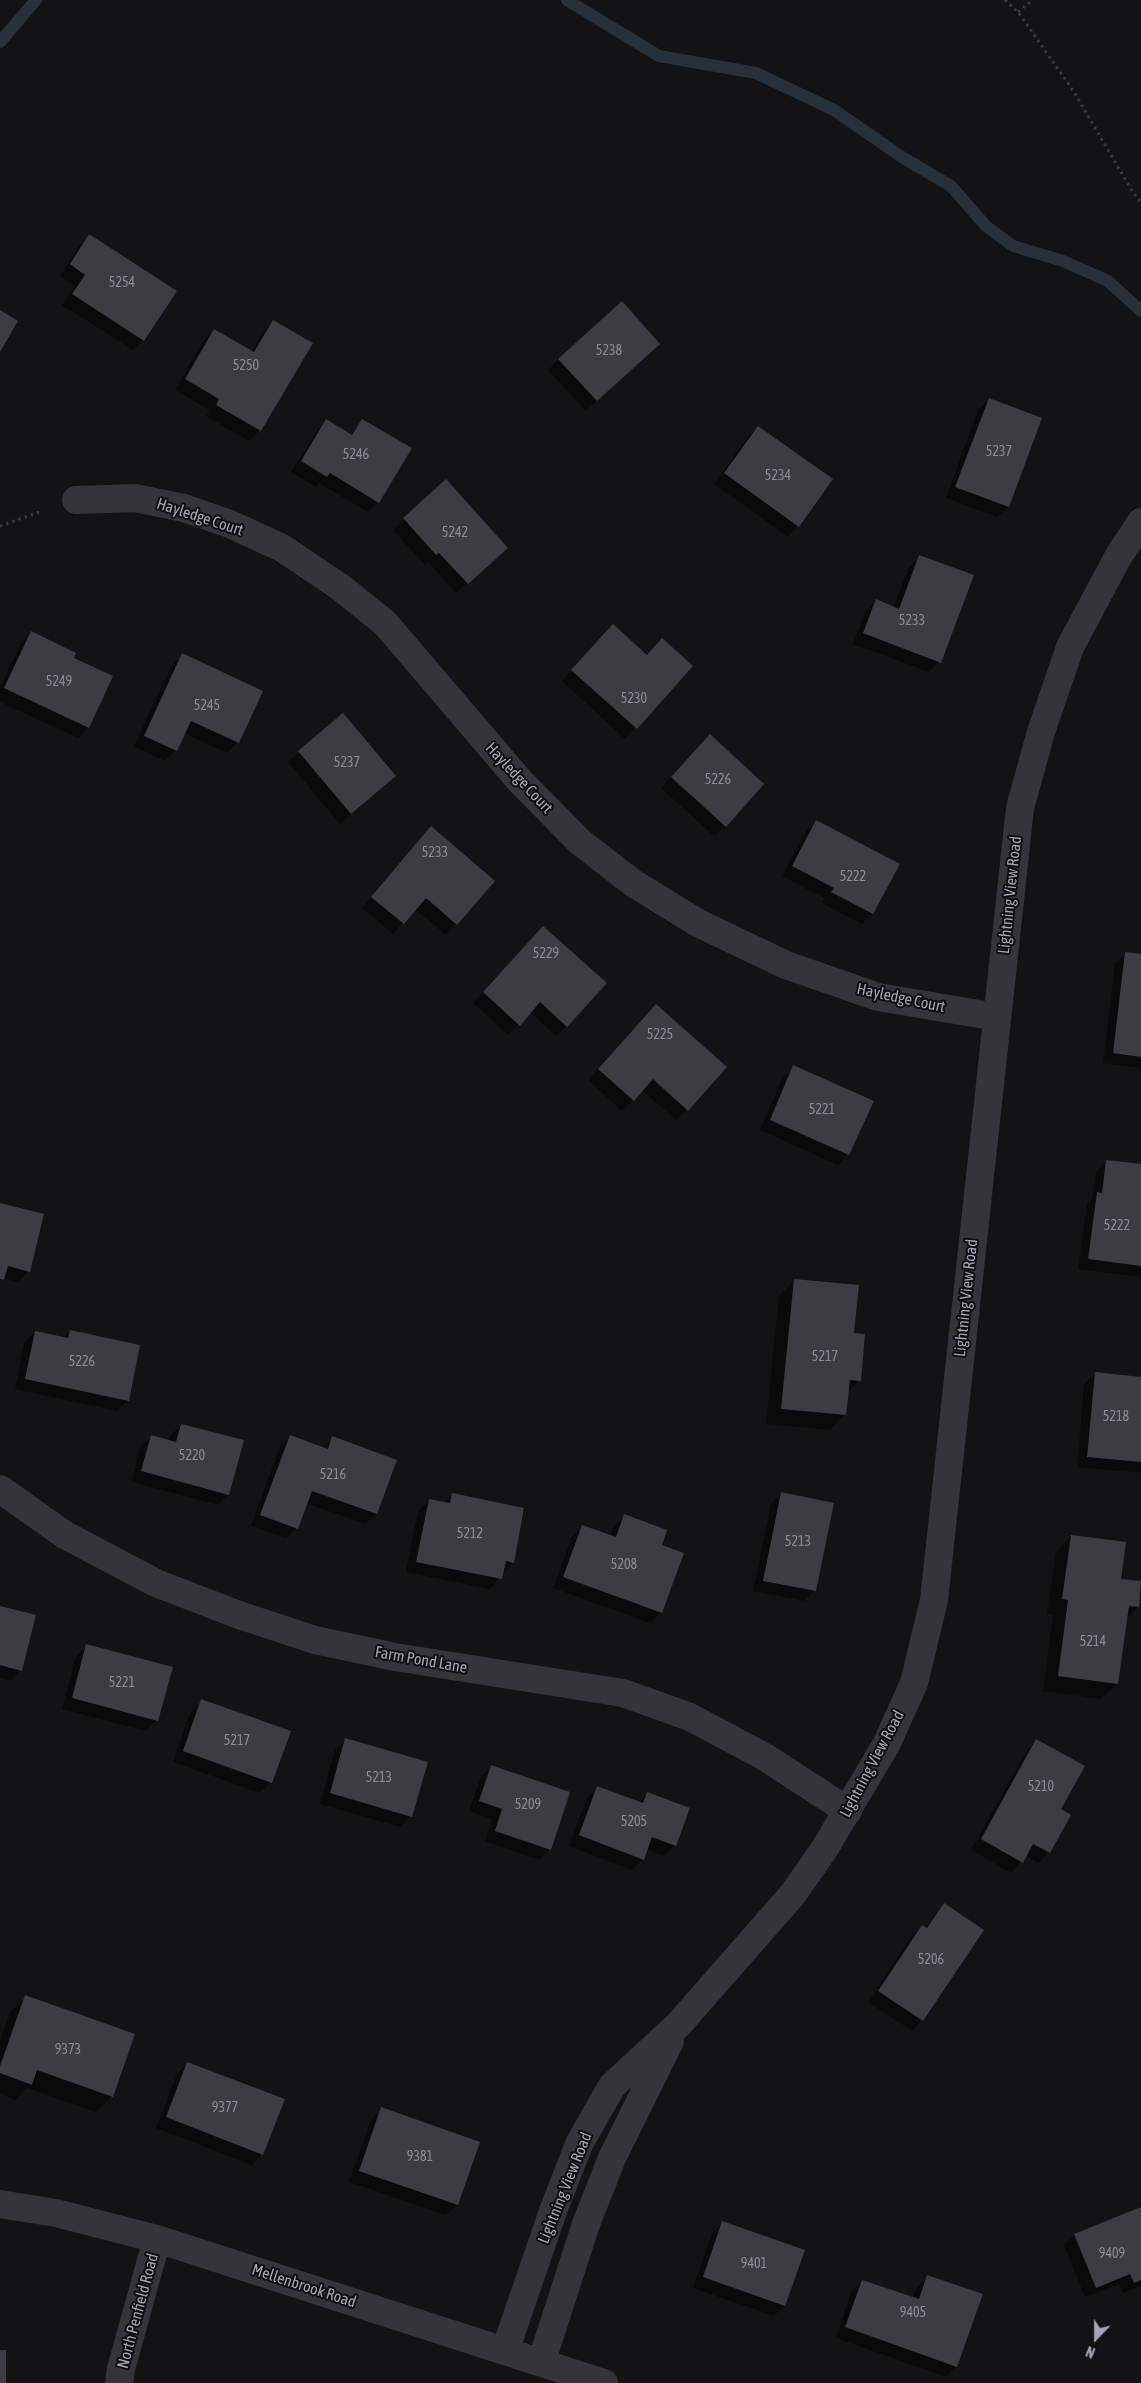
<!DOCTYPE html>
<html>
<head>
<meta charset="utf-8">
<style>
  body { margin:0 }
  #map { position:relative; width:1141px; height:2383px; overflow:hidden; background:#131315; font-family:"Asap Condensed",sans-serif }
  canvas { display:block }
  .north { position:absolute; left:1071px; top:2313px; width:50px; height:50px; -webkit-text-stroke:4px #0e0e10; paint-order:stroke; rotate:202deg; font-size:14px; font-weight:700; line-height:20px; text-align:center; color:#a3a7b6 }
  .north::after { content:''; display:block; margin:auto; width:18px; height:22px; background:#a3a7b6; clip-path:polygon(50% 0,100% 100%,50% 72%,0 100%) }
</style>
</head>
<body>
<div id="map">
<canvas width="1141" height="2383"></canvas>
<div class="north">N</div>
</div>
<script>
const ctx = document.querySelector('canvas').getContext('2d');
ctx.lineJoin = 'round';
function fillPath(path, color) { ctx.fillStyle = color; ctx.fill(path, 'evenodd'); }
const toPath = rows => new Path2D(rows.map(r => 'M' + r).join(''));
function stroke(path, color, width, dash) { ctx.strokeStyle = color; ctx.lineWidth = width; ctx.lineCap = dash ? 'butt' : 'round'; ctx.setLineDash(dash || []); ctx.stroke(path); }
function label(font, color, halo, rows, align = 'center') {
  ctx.font = font + ' "Asap Condensed",sans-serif'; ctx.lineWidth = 4; ctx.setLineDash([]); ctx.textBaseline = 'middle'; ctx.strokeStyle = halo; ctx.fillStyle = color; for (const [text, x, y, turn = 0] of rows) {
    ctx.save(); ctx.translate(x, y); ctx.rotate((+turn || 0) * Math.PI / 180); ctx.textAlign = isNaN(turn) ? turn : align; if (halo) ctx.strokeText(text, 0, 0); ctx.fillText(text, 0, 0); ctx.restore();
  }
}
fillPath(toPath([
  [90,236,143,340,133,350,62,305,75,286,60,276,79,246],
  [273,321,260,430,249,441,206,416,210,410,175,390,203,341,214,330,251,352,263,332],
  [648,354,586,411,548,370,559,359],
  [989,400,1041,418,1008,507,997,517,946,498,978,410],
  [326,421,350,435,363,421,378,502,368,512,319,483,316,487,291,472,316,432],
  [354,431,357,431,348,440],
  [758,427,798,526,788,537,714,484,747,438],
  [446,481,496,558,456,593,428,562,425,565,393,530],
  [920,556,940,662,929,672,853,644,866,611,876,601,893,608,909,567],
  [31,633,88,727,78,738,0,702,0,688,21,643],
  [603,637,646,656,662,640,692,666,625,739,562,681],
  [183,655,238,742,227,753,184,733,176,750,165,761,134,746,172,665],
  [343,714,384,786,340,824,288,762],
  [699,746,725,826,714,836,661,788],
  [816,822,872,913,862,924,822,903,824,898,782,876,805,832],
  [431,828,456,924,446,935,415,909,393,934,362,908],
  [533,938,567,1026,556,1036,530,1012,508,1035,473,1003],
  [1126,953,1141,955,1141,1068,1103,1063,1115,964],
  [645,1016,687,1110,676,1120,642,1090,622,1111,588,1080],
  [794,1067,848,1154,838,1165,760,1130,783,1077],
  [1106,1161,1141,1165,1141,1277,1078,1269,1087,1204,1092,1199,1096,1172],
  [0,1204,29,1271,18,1282,3,1278,0,1282],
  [794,1280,853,1334,859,1381,847,1393,845,1414,830,1430,766,1424,779,1296],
  [70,1331,128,1400,117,1411,15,1389,24,1343,35,1332,63,1338],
  [1095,1374,1141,1378,1141,1473,1077,1467,1084,1384],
  [181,1425,228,1494,218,1505,132,1482,140,1447,151,1437,169,1441,170,1436],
  [290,1436,322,1448,333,1438,395,1461,376,1514,365,1524,306,1503,297,1528,286,1538,251,1526,280,1447],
  [782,1493,833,1504,814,1591,804,1601,753,1591,771,1504],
  [452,1495,513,1562,490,1589,406,1572,418,1511,429,1501,443,1503],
  [625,1516,660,1546,661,1612,650,1623,553,1588,572,1537,583,1527,610,1536,614,1526],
  [1071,1536,1119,1580,1138,1607,1126,1619,1117,1684,1101,1699,1043,1691,1053,1615,1047,1614,1056,1552],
  [0,1608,21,1670,10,1681,0,1678],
  [87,1646,157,1720,146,1731,62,1709,76,1656],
  [202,1701,271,1782,260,1793,173,1762,191,1711],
  [345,1740,411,1816,400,1827,320,1804,335,1750],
  [1036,1741,1049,1852,1038,1863,1026,1856,1011,1873,971,1850,1026,1752],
  [491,1766,550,1849,539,1860,485,1841,492,1819,469,1811,481,1777],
  [598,1787,638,1803,647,1793,675,1845,664,1856,646,1849,643,1859,632,1870,569,1846,587,1798],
  [944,1904,922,2020,912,2031,868,2002,911,1937,922,1926,925,1928],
  [26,1997,112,2096,96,2112,27,2088,15,2100,0,2094,0,2041,10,2012],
  [188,2063,262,2154,252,2165,156,2128,177,2074],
  [382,2109,479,2143,457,2205,446,2215,349,2182,371,2120],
  [1141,2208,1141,2286,1123,2293,1119,2284,1085,2297,1064,2245,1075,2235],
  [723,2223,784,2306,774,2316,693,2288,712,2233],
  [928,2276,956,2366,946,2377,836,2338,851,2292,862,2281,913,2298,917,2287]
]), '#0007');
stroke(toPath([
  [567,0,659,56,756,73,834,110,902,157,951,186,986,226,1013,246,1063,261,1108,281,1141,311],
  [0,42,36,0]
]), '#283039', 12);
fillPath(toPath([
  [89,234,177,291,144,341,72,294,85,275,70,264],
  [622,301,660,344,597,401,558,359],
  [0,310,18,321,0,352],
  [273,320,313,343,261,431,216,405,219,399,185,379,214,329,254,352],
  [989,398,1042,418,1009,507,955,487],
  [326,419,352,435,362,419,412,448,379,503,330,473,327,477,301,461],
  [758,426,833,479,799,527,724,473],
  [446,479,508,548,468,584,439,553,436,555,403,518],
  [919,555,974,575,941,663,863,633,876,599,899,609],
  [613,624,647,655,662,638,693,666,637,729,571,670],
  [31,631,76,653,74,658,113,676,89,728,4,688],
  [182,653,263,691,239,743,191,721,177,751,144,736],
  [343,713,396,776,351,814,298,751],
  [710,734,764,784,726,827,671,777],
  [816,820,900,864,873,914,831,892,834,888,792,866],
  [431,826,495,881,457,925,426,898,404,924,371,897],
  [543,926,607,983,567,1027,540,1002,520,1026,483,992],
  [1125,952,1141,954,1141,1057,1113,1053],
  [656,1004,727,1067,688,1111,653,1079,634,1101,598,1069],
  [793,1065,874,1101,849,1155,770,1120],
  [1106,1160,1141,1164,1141,1266,1088,1259,1097,1192,1102,1193],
  [0,1203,44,1214,30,1272,8,1266,4,1280,0,1279],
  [794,1279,859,1285,854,1333,865,1334,861,1381,850,1380,846,1415,781,1409],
  [70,1330,140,1345,129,1401,25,1379,35,1331,68,1338],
  [1095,1372,1141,1377,1141,1462,1087,1457],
  [181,1424,244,1440,229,1495,141,1471,151,1435,176,1442],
  [290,1435,328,1449,332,1436,397,1460,377,1514,312,1491,298,1529,260,1515],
  [781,1492,834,1503,816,1591,763,1581],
  [452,1493,524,1508,514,1563,506,1561,502,1579,416,1562,429,1499,450,1503],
  [624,1514,667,1530,662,1545,684,1553,662,1613,563,1577,582,1525,616,1537],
  [1071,1535,1126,1542,1121,1579,1141,1581,1139,1607,1129,1606,1118,1684,1058,1676,1068,1600,1062,1599],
  [0,1606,36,1615,22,1671,0,1665],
  [86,1644,173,1667,158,1721,72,1698],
  [201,1699,291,1731,272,1783,183,1751],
  [345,1738,428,1762,412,1817,330,1793],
  [1036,1739,1085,1766,1061,1809,1071,1815,1050,1853,1033,1844,1023,1863,981,1839],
  [491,1765,570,1792,551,1850,495,1831,502,1809,479,1801],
  [597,1786,643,1803,647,1792,690,1808,676,1846,652,1837,644,1860,579,1835],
  [944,1903,984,1930,923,2021,878,1991,922,1925,927,1928],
  [25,1995,135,2034,113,2097,37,2070,32,2085,0,2073,0,2066],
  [187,2062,285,2099,263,2155,166,2117],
  [381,2107,480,2142,458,2205,359,2171],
  [1141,2207,1141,2280,1134,2283,1130,2274,1096,2288,1074,2234],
  [722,2221,805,2250,785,2306,703,2277],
  [927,2275,983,2294,957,2367,845,2327,862,2280,919,2299],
  [0,2350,6,2350,6,2383,0,2383]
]), '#3c3d42');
stroke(toPath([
  [1005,0,1018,12,1074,92,1134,194,1141,202],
  [1018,12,1033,0],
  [0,526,42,511]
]), '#3a3b41', 3, [2.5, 4]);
stroke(toPath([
  [76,500,135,498,184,508,230,524,282,548,340,587,385,623,519,780,579,841,633,883,698,923,786,965,878,997,997,1017],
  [0,1489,65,1535,156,1583,239,1615,315,1640,395,1657,623,1693,690,1717,765,1757,848,1811],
  [0,2204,56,2213,157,2239,604,2383],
  [505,2351,553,2211,579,2144,612,2086,679,2024,793,1894,825,1848,887,1743,914,1683,934,1600,1020,808,1041,732,1070,647,1118,557,1141,522],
  [541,2363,586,2224,612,2158,670,2041],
  [119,2383,121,2369,157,2239]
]), '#34343a', 28);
label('14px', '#898c99', null, [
  ["5254",122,283],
  ["5238",609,351],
  ["5250",246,366],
  ["5237",999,452],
  ["5246",356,455],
  ["5234",778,476],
  ["5242",455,533],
  ["5233",912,621],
  ["5249",59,682],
  ["5230",634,699],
  ["5245",207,706],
  ["5237",347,763],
  ["5226",718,780],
  ["5233",435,853],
  ["5222",853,877],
  ["5229",546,954],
  ["5225",660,1035],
  ["5221",822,1110],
  ["5222",1117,1226],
  ["5217",825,1357],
  ["5226",82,1362],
  ["5218",1116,1417],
  ["5220",192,1456],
  ["5216",333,1475],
  ["5212",470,1534],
  ["5213",798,1542],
  ["5208",624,1565],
  ["5214",1093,1642],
  ["5221",122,1683],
  ["5217",237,1741],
  ["5213",379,1778],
  ["5210",1041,1787],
  ["5209",528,1805],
  ["5205",634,1822],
  ["5206",931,1960],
  ["9373",68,2050],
  ["9377",225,2108],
  ["9381",420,2157],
  ["9409",1112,2254],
  ["9401",754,2264],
  ["9405",913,2313]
]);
label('16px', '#a3a7b6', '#0e0e10', [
  ["Hayledge Court",200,517,18],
  ["Hayledge Court",519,778,47],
  ["Lightning View Road",1010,895,-84],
  ["Hayledge Court",901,998,12],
  ["Lightning View Road",966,1298,-84],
  ["Farm Pond Lane",421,1660,10],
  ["Lightning View Road",872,1764,-62],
  ["Lightning View Road",565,2188,-68],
  ["Mellenbrook Road",304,2286,18],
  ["North Penfield Road",138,2311,-75]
]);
</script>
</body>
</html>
